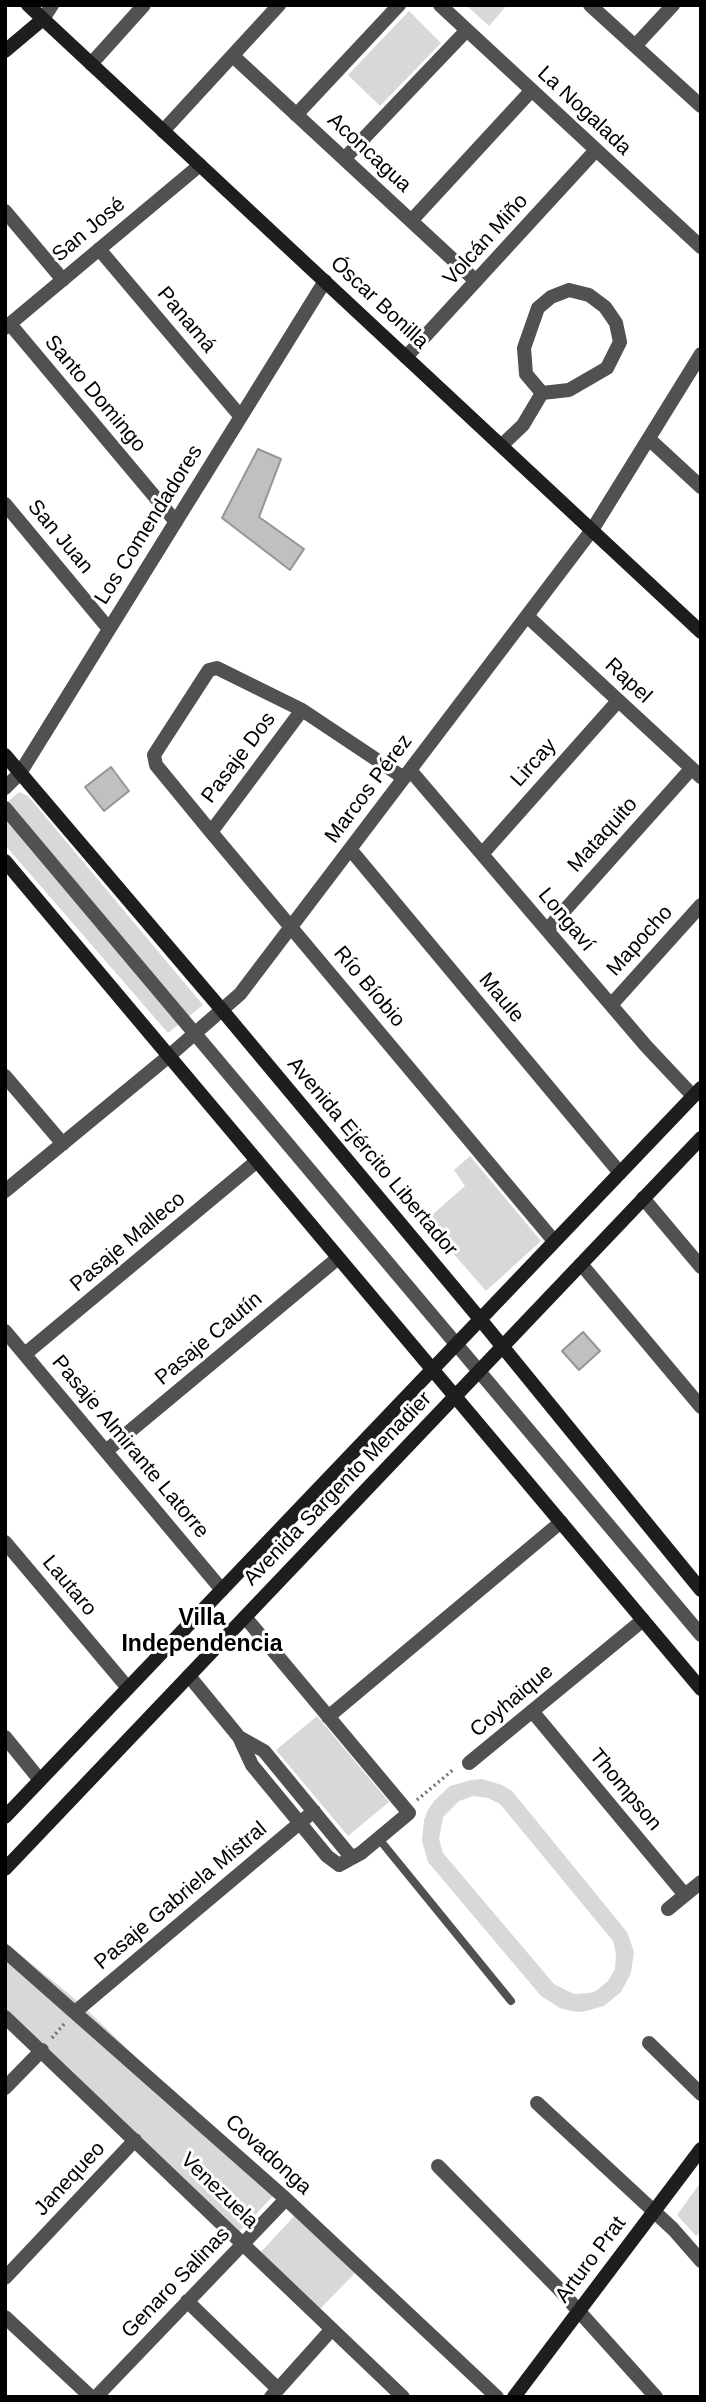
<!DOCTYPE html>
<html>
<head>
<meta charset="utf-8">
<style>
  body { margin:0 }
  #map { position:relative; width:706px; height:2402px; overflow:hidden; background:#fff; font-family:Helvetica,sans-serif }
  canvas { display:block }
  .frame { position:absolute; inset:0; border:7px solid #000; pointer-events:none }
</style>
</head>
<body>
<div id="map">
<canvas width="706" height="2402"></canvas>
<div class="frame"></div>
</div>
<script>
const ctx = document.querySelector('canvas').getContext('2d');
ctx.lineJoin = 'round';
function fillPath(path, color) { ctx.fillStyle = color; ctx.fill(path, 'evenodd'); }
const toPath = rows => new Path2D(rows.map(r => 'M' + r).join(''));
function stroke(path, color, width, dash) { ctx.strokeStyle = color; ctx.lineWidth = width; ctx.lineCap = dash ? 'butt' : 'round'; ctx.setLineDash(dash || []); ctx.stroke(path); }
function label(font, color, halo, rows, align = 'center') {
  ctx.font = font + ' Helvetica,sans-serif'; ctx.lineWidth = 6; ctx.setLineDash([]); ctx.textBaseline = 'middle'; ctx.strokeStyle = halo; ctx.fillStyle = color; for (const [text, x, y, turn = 0] of rows) {
    ctx.save(); ctx.translate(x, y); ctx.rotate((+turn || 0) * Math.PI / 180); ctx.textAlign = isNaN(turn) ? turn : align; if (halo) ctx.strokeText(text, 0, 0); ctx.fillText(text, 0, 0); ctx.restore();
  }
}
fillPath(toPath([
  [466,5,507,5,489,26],
  [409,11,441,43,380,106,348,75],
  [19,792,28,796,203,1005,168,1033,5,845,5,804],
  [470,1156,541,1241,486,1291,425,1221,465,1186,454,1170],
  [317,1716,389,1802,348,1836,276,1750],
  [482,1779,502,1785,512,1791,627,1932,634,1952,631,1973,621,1992,604,2006,582,2012,571,2011,560,2008,541,1996,428,1862,422,1841,424,1820,428,1810,434,1801,450,1786,471,1780],
  [473,1796,488,1798,500,1804,613,1941,616,1954,615,1969,608,1981,596,1991,589,1993,574,1994,554,1984,443,1853,439,1839,443,1817,459,1801],
  [5,1942,81,2004,276,2193,239,2232,5,2010],
  [701,2182,701,2232,696,2236,677,2215],
  [296,2214,356,2272,319,2310,260,2253]
]), '#d8d8d8');
const building = toPath([
  [258,449,281,459,259,517,304,549,290,570,222,518,258,449],
  [111,767,129,791,104,811,85,787,111,767],
  [583,1332,600,1351,579,1370,562,1351,583,1332]
]);
fillPath(building, '#c0c0c0');
stroke(building, '#959595', 2);
stroke(toPath([
  [417,1800,454,1769],
  [52,2038,65,2023]
]), '#737373', 3.5, [2, 3.5]);
stroke(toPath([
  [379,1839,511,2001]
]), '#515151', 8);
stroke(toPath([
  [440,5,701,247],
  [590,5,701,106],
  [43,19,52,5],
  [635,46,673,5],
  [233,56,476,281],
  [91,64,144,5],
  [296,115,399,5],
  [163,131,279,5],
  [344,159,467,30],
  [5,211,63,280],
  [411,221,531,91],
  [99,249,241,417],
  [569,290,589,295,605,307,616,323,620,342,607,368,569,390,542,393,526,374,524,348,538,308,551,297,569,290],
  [10,324,176,522],
  [5,328,200,165],
  [406,357,596,150],
  [649,439,701,487],
  [502,445,523,425,542,393],
  [5,504,109,629],
  [527,616,701,777],
  [410,770,646,1046,693,1096],
  [404,778,302,710,217,668,209,670,207,673,154,755,156,765,211,832,554,1241],
  [5,788,20,773,325,281],
  [5,808,701,1635],
  [211,832,302,710],
  [350,849,620,1173],
  [482,854,618,701],
  [547,930,691,769],
  [611,1005,701,905],
  [5,1076,63,1144],
  [5,1191,169,1056,240,994,592,530,701,354],
  [643,1198,701,1267],
  [581,1264,701,1407],
  [5,1331,222,1590],
  [25,1354,257,1161],
  [106,1451,338,1258],
  [5,1542,128,1688],
  [189,1676,239,1737,252,1765,327,1856,339,1865,361,1853,409,1813,245,1617],
  [532,1711,685,1895],
  [328,1717,561,1522],
  [5,1737,40,1780],
  [239,1737,264,1751,352,1858],
  [469,1763,643,1620],
  [668,1909,701,1882],
  [5,1951,286,2199,497,2397],
  [75,2012,314,1811],
  [5,2017,403,2397],
  [649,2043,701,2094],
  [5,2088,42,2050],
  [537,2103,673,2229,701,2261],
  [438,2166,558,2288,656,2397],
  [5,2278,135,2140],
  [187,2301,278,2389],
  [5,2317,91,2397],
  [96,2397,286,2199],
  [271,2397,332,2329]
]), '#515151', 14);
stroke(toPath([
  [28,5,701,632],
  [5,51,43,19],
  [5,755,222,1010,480,1319,701,1590],
  [5,861,701,1689],
  [5,1817,701,1088],
  [5,1869,701,1138],
  [514,2397,701,2149]
]), '#1e1e1e', 14);
label('21px', '#000', '#fff', [
  ["La Nogalada",584,111,43],
  ["Aconcagua",369,153,43],
  ["San José",89,230,-40],
  ["Volcán Miño",486,240,-48],
  ["Óscar Bonilla",379,303,43],
  ["Panamá",186,320,50],
  ["Santo Domingo",95,394,50],
  ["Los Comendadores",149,525,-58],
  ["San Juan",60,537,50],
  ["Rapel",628,681,43],
  ["Pasaje Dos",239,758,-53],
  ["Lircay",534,763,-48],
  ["Marcos Pérez",369,789,-53],
  ["Mataquito",603,835,-48],
  ["Longaví",566,920,50],
  ["Mapocho",640,941,-48],
  ["Río Bíobio",369,987,50],
  ["Maule",501,998,50],
  ["Avenida Ejército Libertador",372,1157,50],
  ["Pasaje Malleco",128,1242,-40],
  ["Pasaje Cautín",209,1339,-40],
  ["Pasaje Almirante Latorre",130,1447,50],
  ["Avenida Sargento Menadier",338,1489,-46],
  ["Lautaro",69,1586,50],
  ["Coyhaique",512,1701,-40],
  ["Thompson",625,1790,50],
  ["Pasaje Gabriela Mistral",181,1896,-40],
  ["Covadonga",268,2155,42],
  ["Janequeo",70,2179,-47],
  ["Venezuela",219,2191,44],
  ["Arturo Prat",591,2260,-53],
  ["Genaro Salinas",176,2283,-46]
]);
label('bold 23px', '#000', '#fff', [
  ["Villa",202,1619],
  ["Independencia",202,1645]
]);
</script>
</body>
</html>
